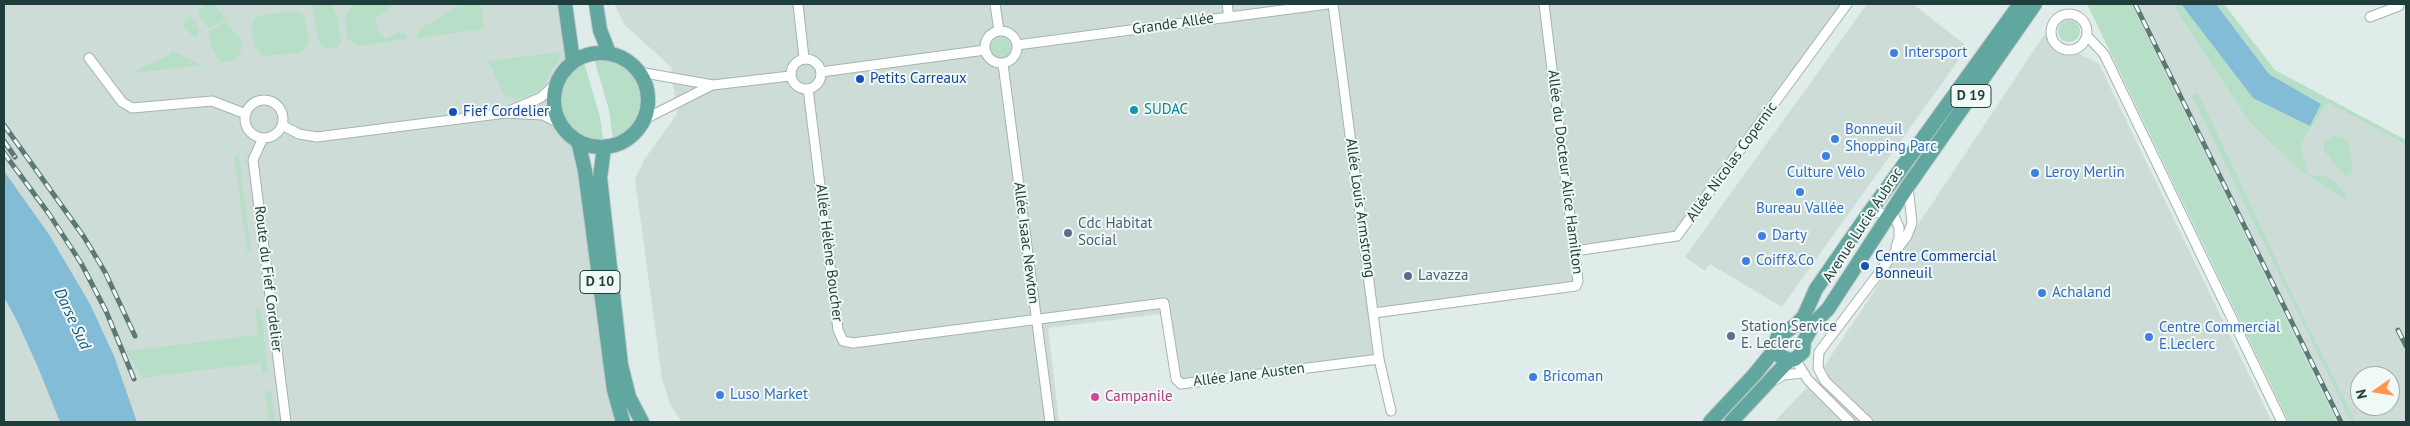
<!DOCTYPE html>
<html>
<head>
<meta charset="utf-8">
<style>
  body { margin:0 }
  #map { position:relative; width:2410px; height:426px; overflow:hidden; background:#e0ece9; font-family:"PT Sans",sans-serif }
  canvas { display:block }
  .frame { position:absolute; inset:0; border:5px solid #1f3e3b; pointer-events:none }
  .north { position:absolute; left:2350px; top:366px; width:50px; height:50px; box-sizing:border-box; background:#f1f9f6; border:1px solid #9daeab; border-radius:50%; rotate:257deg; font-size:14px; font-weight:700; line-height:20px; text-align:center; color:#1f3e3b }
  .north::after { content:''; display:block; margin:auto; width:18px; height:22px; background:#fd954d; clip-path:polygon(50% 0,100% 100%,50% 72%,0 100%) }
</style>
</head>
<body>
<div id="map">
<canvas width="2410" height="426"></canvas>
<div class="frame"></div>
<div class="north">N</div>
</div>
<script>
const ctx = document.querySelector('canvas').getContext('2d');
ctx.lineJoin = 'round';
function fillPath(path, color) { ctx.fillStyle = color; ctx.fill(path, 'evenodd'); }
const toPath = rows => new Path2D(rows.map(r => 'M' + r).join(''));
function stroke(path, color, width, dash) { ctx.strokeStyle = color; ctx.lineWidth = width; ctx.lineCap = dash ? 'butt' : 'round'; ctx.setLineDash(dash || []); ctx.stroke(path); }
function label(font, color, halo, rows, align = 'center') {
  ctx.font = font + ' "PT Sans",sans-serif'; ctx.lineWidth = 4; ctx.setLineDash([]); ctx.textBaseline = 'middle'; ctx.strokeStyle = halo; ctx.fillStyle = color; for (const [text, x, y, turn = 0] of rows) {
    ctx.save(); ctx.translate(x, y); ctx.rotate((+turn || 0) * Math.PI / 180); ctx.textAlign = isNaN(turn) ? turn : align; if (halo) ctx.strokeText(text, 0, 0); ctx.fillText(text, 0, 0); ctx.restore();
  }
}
fillPath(toPath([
  [4,4,559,4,614,422,4,422],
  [614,4,1849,4,1679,237,1577,253,1580,284,1376,310,1381,361,1178,385,1167,313,1048,328,1059,422,682,422,670,404,662,379,635,179,644,160,677,114,671,67,624,24],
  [1867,4,1913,4,1968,47,1782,307,1710,264,1705,271,1685,257],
  [2108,4,2173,4,2254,107,2306,138,2328,103,2406,145,2406,422,2300,422],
  [2360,376,2390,376,2390,406,2360,406],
  [2044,35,2099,64,2272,422,1774,422,1817,377]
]), '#cedcd8');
fillPath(toPath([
  [202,4,214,4,226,19,209,29,197,12,204,7],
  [313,4,332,4,338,19,341,41,337,48,325,48,318,41],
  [352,4,390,4,391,9,374,19,378,27,376,28,385,39,399,32,405,34,407,39,358,46,351,42,347,37,345,18],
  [462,4,481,4,484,29,418,38,418,32,421,28],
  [2087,4,2131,4,2336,422,2289,422],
  [2173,4,2181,4,2253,98,2321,104,2269,74,2216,4,2224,4,2275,70,2406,140,2406,145,2328,103,2300,146,2309,175,2325,176,2336,182,2346,195,2345,200,2296,167,2247,119],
  [292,11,301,13,305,18,309,40,307,46,299,53,262,56,255,47,251,30,254,20,261,15],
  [190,16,199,29,198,35,196,37,191,35,182,23],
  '2058 31a11 11 0 1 1 22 0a11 11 0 1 1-22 0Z',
  [226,21,241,40,242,49,236,59,221,63,210,44,209,31],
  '991 48a10 10 0 1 1 20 0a10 10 0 1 1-20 0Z',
  [172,51,202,65,136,73,135,71,147,65,169,55],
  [561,52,559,61,553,68,543,87,530,96,519,99,508,97,503,93,488,61],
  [594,59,606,59,622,64,634,75,640,88,642,105,638,117,627,131,613,139,609,110],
  [584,62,600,117,603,137,601,141,585,138,575,132,564,120,560,106,560,91,565,78,572,70],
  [2198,92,2303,317,2356,422,2351,422,2192,96],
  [2334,136,2342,137,2348,142,2353,171,2347,178,2324,151,2324,142],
  [234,155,239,155,251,250,247,252],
  [255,309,261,309,268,372,262,373,261,363,142,378,126,351,258,335],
  [265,391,271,391,275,422,269,422]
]), '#b7dfc8');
fillPath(toPath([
  [2181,4,2216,4,2269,74,2321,104,2310,126,2253,98],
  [4,171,50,236,90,304,114,356,137,422,60,422,37,365,16,319,4,297]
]), '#83bcd6');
const minor = toPath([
  [798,4,804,58],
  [995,4,999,31],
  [1227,4,1229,17],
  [1333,4,1379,359,1391,411],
  '2051 32a18 18 0 1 1 36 0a18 18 0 1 1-36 0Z',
  [2370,17,2399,6],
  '985 47a16 16 0 1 1 32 0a16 16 0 1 1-32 0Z',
  [2087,36,2104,54,2282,422],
  [1017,45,1328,4],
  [89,58,122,102,132,108,212,101,246,114],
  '791 74a15 15 0 1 1 30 0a15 15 0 1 1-30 0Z',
  [1003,64,1050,422],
  [639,72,713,85,790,76],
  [821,72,985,50],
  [808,89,838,330,843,341,853,343,1164,303,1176,379,1181,384,1379,359],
  '245 119a19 19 0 1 1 38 0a19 19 0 1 1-38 0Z',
  [509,111,540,98,555,85],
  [643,120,712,85],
  [282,125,299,134,317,137,506,113,543,115,559,123],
  [263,138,253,160,286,422],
  [1870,211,1890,215,1895,218,1899,227,1899,238,1896,247],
  [1575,251,1677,236,1847,4],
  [1374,313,1576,286,1578,281,1544,4],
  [1795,359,1808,380,1850,422],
  [1775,380,1784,375,1803,373],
  [1868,422,1825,381,1818,368,1819,352,1907,236,1912,223,1908,186]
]);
const primary = toPath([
  [565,4,573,61],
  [596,4,600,30,609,53],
  '554 100a47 47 0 1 1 94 0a47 47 0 1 1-94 0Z',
  [578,141,585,171,614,390,623,422],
  [604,147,600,178,621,365,629,397,642,422],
  [1776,348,1780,356,1789,360,1795,359,1803,352,1804,341,1814,323,1828,309,1908,186,2035,4],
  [1710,422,1754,375,1776,348,1777,338,1797,324,1804,316,1816,289,1864,220,2020,4],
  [1731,422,1789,360]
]);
stroke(minor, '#a2b4b1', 11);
stroke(primary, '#c0c9c8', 16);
stroke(minor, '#fff', 9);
stroke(primary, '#61a69f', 14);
const rail = toPath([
  [2135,4,2341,422],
  [4,125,84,237,105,272,135,336],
  [4,141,15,157],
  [4,153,49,214,81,263,106,311,134,379],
  [2398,330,2406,346]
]);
stroke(rail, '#5a7a76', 5);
stroke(rail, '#f1f9f6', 3, [9]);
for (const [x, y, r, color] of [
  [1894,53,5,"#3f7fe0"],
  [860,79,5,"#1a4fb4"],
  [1134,110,5,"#0f9aa8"],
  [453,112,5,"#1a4fb4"],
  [1835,139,5,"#3f7fe0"],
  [1826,156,5,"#3f7fe0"],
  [2035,173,5,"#3f7fe0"],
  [1800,192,5,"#3f7fe0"],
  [1068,233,5,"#5c6f8a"],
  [1762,236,5,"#3f7fe0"],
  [1746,261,5,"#3f7fe0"],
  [1865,266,5,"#1a4fb4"],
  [1408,276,5,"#5c6f8a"],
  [2042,293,5,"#3f7fe0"],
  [1731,336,5,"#5c6f8a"],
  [2149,337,5,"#3f7fe0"],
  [1533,377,5,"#3f7fe0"],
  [720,395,5,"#3f7fe0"],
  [1095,397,5,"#d1479c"]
]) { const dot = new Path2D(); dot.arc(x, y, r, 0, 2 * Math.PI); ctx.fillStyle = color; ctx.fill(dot); stroke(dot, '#f1f9f6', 2); }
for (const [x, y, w] of [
  [1971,96,40],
  [600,282,40]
]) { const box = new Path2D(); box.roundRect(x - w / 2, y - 11.5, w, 23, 4); ctx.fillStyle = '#f1f9f6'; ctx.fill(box); stroke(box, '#1f3e3b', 1); }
label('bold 14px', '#1f3e3b', null, [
  ["D 19",1971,96],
  ["D 10",600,282]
]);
label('15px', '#1f3e3b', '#f1f9f6', [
  ["Grande Allée",1173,24,-8],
  ["Allée Nicolas Copernic",1732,162,-54],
  ["Allée du Docteur Alice Hamilton",1565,172,83],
  ["Allée Louis Armstrong",1360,208,82],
  ["Avenue Lucie Aubrac",1863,225,-57],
  ["Allée Isaac Newton",1026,243,83],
  ["Allée Hélène Boucher",829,253,83],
  ["Route du Fief Cordelier",268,279,83],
  ["Allée Jane Austen",1249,375,-7]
]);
label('15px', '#366cbe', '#f1f9f6', [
  ["Intersport",1904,53],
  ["Bonneuil",1845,130],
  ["Shopping Parc",1845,147],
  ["Culture Vélo",1826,173,"center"],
  ["Leroy Merlin",2045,173],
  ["Bureau Vallée",1800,209,"center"],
  ["Darty",1772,236],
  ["Coiff&Co",1756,261],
  ["Achaland",2052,293],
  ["Centre Commercial",2159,328],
  ["E.Leclerc",2159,345],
  ["Bricoman",1543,377],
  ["Luso Market",730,395]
], 'left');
label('15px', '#164399', '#f1f9f6', [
  ["Petits Carreaux",870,79],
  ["Fief Cordelier",463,112],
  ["Centre Commercial",1875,257],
  ["Bonneuil",1875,274]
], 'left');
label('15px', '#0d838f', '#f1f9f6', [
  ["SUDAC",1144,110]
], 'left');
label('15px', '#4e5e75', '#f1f9f6', [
  ["Cdc Habitat",1078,224],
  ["Social",1078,241],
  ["Lavazza",1418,276],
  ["Station Service",1741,327],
  ["E. Leclerc",1741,344]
], 'left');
label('15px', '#b23c85', '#f1f9f6', [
  ["Campanile",1105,397]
], 'left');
label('italic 16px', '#155c7f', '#f1f9f6', [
  ["Darse Sud",72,319,65]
]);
</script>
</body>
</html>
